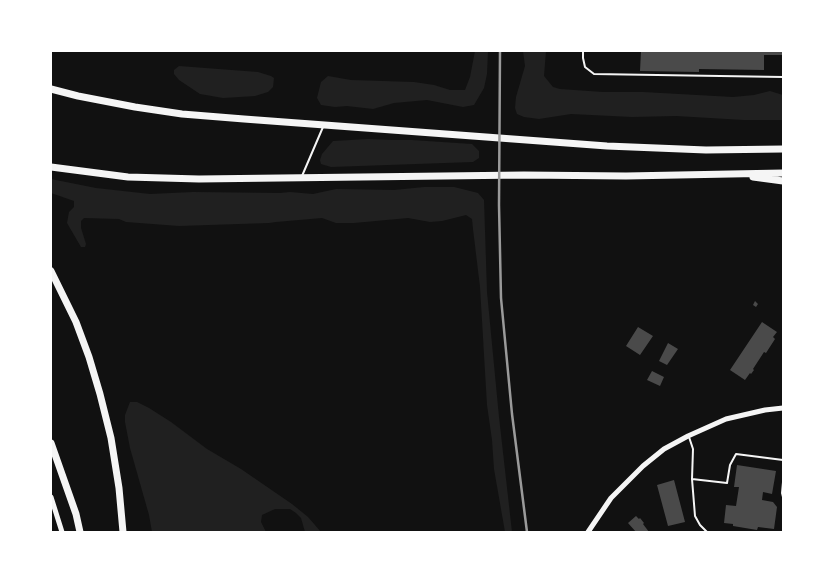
<!DOCTYPE html>
<html>
<head>
<meta charset="utf-8">
<style>
  body { margin:0 }
  #map { position:relative; width:834px; height:583px; overflow:hidden; background:#111; font-family:Roboto,sans-serif }
  canvas { display:block }
  .frame { position:absolute; inset:0; border:52px solid #fff; pointer-events:none }
</style>
</head>
<body>
<div id="map">
<canvas width="834" height="583"></canvas>
<div class="frame"></div>
</div>
<script>
const ctx = document.querySelector('canvas').getContext('2d');
ctx.lineJoin = 'round';
function fillPath(path, color) { ctx.fillStyle = color; ctx.fill(path, 'evenodd'); }
const toPath = rows => new Path2D(rows.map(r => 'M' + r).join(''));
function stroke(path, color, width, dash) { ctx.strokeStyle = color; ctx.lineWidth = width; ctx.lineCap = dash ? 'butt' : 'round'; ctx.setLineDash(dash || []); ctx.stroke(path); }
fillPath(toPath([
  [475,51,488,51,487,74,484,88,474,105,463,107,427,100,394,103,373,109,347,106,335,107,321,105,317,98,321,82,328,76,351,80,414,82,434,85,450,90,465,90,470,77],
  [523,51,546,51,544,76,553,87,560,89,603,92,643,92,733,97,754,95,770,91,783,95,783,120,744,120,676,116,632,117,571,114,539,119,524,117,517,114,515,108,516,97,525,66],
  [179,66,258,72,271,76,274,78,273,87,268,92,255,96,223,98,200,94,179,80,174,74,174,70],
  [368,139,392,140,412,140,472,144,479,151,479,158,473,162,331,167,321,164,320,160,322,154,333,141],
  [51,179,96,188,150,194,193,192,280,193,290,192,313,194,336,189,394,190,424,187,454,187,478,193,484,200,487,292,499,417,512,532,505,532,494,469,492,440,487,405,480,287,473,229,472,219,466,215,442,221,430,222,408,218,354,223,336,223,322,218,276,222,269,223,179,226,126,222,119,219,84,218,81,221,81,228,86,244,85,247,81,247,67,223,69,212,74,207,74,201,51,193],
  [130,402,137,402,149,408,171,422,207,449,241,469,292,504,308,517,321,532,305,532,301,518,296,513,290,509,275,509,262,515,261,522,266,532,152,532,149,515,130,448,125,422,125,415]
]), '#202020');
fillPath(toPath([
  [641,51,783,51,783,55,764,55,764,70,699,69,699,72,640,71],
  [755,301,758,304,756,307,753,305],
  [762,322,777,332,773,337,775,339,766,353,764,352,753,369,754,370,751,374,750,373,745,380,730,370],
  [638,327,653,336,640,355,626,346],
  [668,343,678,349,667,365,659,361],
  [652,371,664,377,660,386,647,380],
  [737,465,776,471,772,494,763,492,762,500,773,502,777,507,774,529,758,527,757,530,733,526,733,524,724,523,726,505,736,506,739,487,734,487],
  [674,480,685,522,668,526,657,485],
  [636,516,639,519,640,518,644,523,643,524,649,532,636,532,628,523]
]), '#4a4a4a');
stroke(toPath([
  [583,51,583,58,585,67,594,74,783,77],
  [302,176,323,127],
  [689,437,693,449,692,479,695,516,700,525,707,532],
  [692,479,727,483,730,465,736,454,783,460],
  [783,482,782,493,783,497]
]), '#f5f5f5', 2);
stroke(toPath([
  [51,497,62,532],
  [588,532,611,498,643,466,664,449,688,436,726,419,765,410,783,408]
]), '#f5f5f5', 5);
stroke(toPath([
  [51,89,78,96,135,107,182,114,244,119,607,146,706,150,783,149],
  [51,167,128,177,199,179,524,175,626,176,783,173],
  [753,177,783,181],
  [51,271,76,322,89,357,100,394,111,438,119,488,123,532],
  [51,443,76,514,80,532]
]), '#f5f5f5', 7);
stroke(toPath([
  [500,51,499,205,501,298,512,414,527,532]
]), '#9a9a9a', 2.5);
</script>
</body>
</html>
